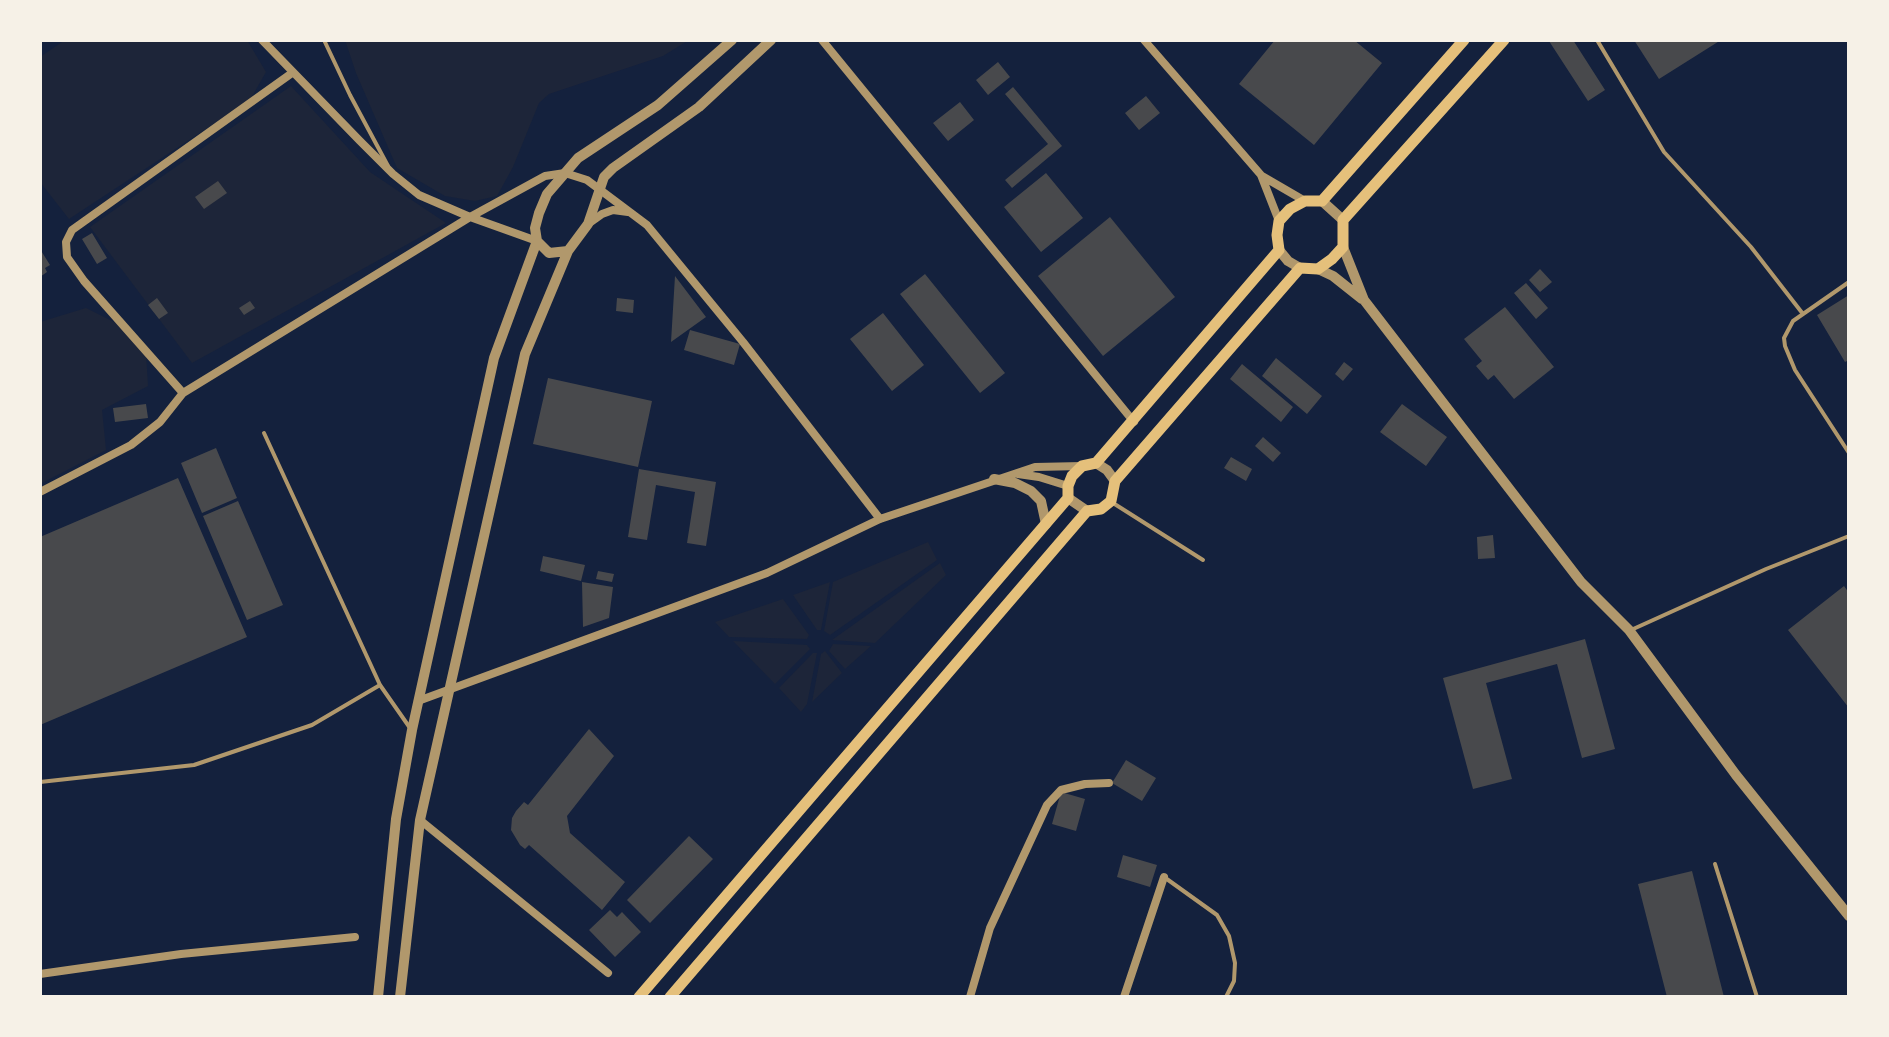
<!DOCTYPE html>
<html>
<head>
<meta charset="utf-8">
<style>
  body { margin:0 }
  #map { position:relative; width:1889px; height:1037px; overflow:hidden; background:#14213d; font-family:"Public Sans",sans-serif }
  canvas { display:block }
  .frame { position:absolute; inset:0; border:42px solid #f6f1e7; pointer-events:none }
</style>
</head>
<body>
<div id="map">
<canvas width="1889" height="1037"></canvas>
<div class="frame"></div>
</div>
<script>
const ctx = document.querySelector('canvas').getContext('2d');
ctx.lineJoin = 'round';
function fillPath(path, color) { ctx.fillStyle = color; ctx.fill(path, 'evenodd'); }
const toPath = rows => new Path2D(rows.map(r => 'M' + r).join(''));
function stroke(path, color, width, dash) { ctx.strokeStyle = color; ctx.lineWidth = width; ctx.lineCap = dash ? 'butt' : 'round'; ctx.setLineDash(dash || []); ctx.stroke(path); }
fillPath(toPath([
  [65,40,247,40,266,72,250,100,69,219,40,182,40,57],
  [345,40,689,40,663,56,549,94,539,103,513,167,497,196,475,201,445,196,397,168,356,73],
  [291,86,370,172,446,223,192,363,90,227],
  [86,308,126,328,146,353,148,386,102,410,106,450,40,484,40,322],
  [928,542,937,560,830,635,824,631,833,582],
  [940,563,946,575,875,643,832,640],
  [830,582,821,630,817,630,793,595],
  [783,599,809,635,807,639,729,637,715,622],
  [733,641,807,645,810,649,775,684],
  [833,644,871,646,845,669,829,651],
  [825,651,842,673,812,702,821,654],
  [813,653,817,653,807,704,801,712,779,688]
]), '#1d2539');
fillPath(toPath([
  [1275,40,1354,40,1382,63,1314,145,1239,84],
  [1551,40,1573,40,1605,90,1588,101,1549,41],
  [1634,40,1721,40,1659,79],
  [998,62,1010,77,988,95,976,80],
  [1013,87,1062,146,1012,188,1005,180,1048,144,1005,94],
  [1146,96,1160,113,1139,130,1125,113],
  [960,102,974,120,948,141,933,123],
  [1046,173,1083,218,1041,252,1004,207],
  [218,181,227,193,204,209,195,197],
  [1110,217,1175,297,1103,356,1038,276],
  [92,233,107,258,97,264,82,239],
  [40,249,50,265,45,268,47,272,40,277],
  [1540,269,1552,282,1540,292,1529,280],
  [925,274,1005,373,980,393,900,294],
  [675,276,706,317,671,342],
  [1526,283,1548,308,1536,319,1514,293],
  [1849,295,1849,360,1845,362,1817,315],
  [157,298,168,313,159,319,148,305],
  [617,298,634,300,633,313,616,311],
  [250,301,255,308,244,315,239,308],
  [1505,307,1554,367,1514,399,1494,375,1488,380,1476,366,1482,361,1464,339],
  [883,313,924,365,892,391,850,339],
  [690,330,740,344,734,365,684,350],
  [1276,358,1322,396,1307,414,1262,376],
  [1344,362,1353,369,1343,381,1335,374],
  [1242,364,1293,407,1281,422,1230,379],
  [548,378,652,401,638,467,533,444],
  [146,404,148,418,115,422,113,408],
  [1402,404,1447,437,1426,466,1380,432],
  [1263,437,1281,453,1273,462,1255,446],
  [216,448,237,498,202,513,181,463],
  [1231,457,1252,469,1246,481,1224,468],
  [639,469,716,482,706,546,687,543,695,492,656,485,647,540,628,537],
  [178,478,247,637,40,725,40,537],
  [238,501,283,605,247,620,203,516],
  [1493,535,1495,558,1478,559,1477,537],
  [543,556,585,565,581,581,540,571],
  [598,571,614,574,612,582,596,579],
  [582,582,613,587,609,618,583,627],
  [1844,586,1849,593,1849,708,1788,630],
  [1585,639,1615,749,1582,758,1557,664,1486,683,1512,779,1473,789,1443,678],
  [589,729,614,756,567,816,570,833,625,882,602,910,529,845,525,849,520,845,511,830,512,818,516,811,524,802,528,805],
  [1126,760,1156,778,1142,801,1112,783],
  [1061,792,1085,799,1076,831,1052,824],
  [689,836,713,859,650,923,627,900],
  [1123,855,1157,865,1150,887,1117,877],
  [1692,871,1724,997,1667,997,1638,884],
  [610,910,617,917,622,912,641,932,615,957,589,930]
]), '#48494c');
stroke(toPath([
  [324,40,350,95,388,166],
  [1597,40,1664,152,1751,247,1803,314],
  [1849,282,1793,321,1784,338,1785,346,1795,370,1849,453],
  [264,433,380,685,410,728],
  [1113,503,1203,560],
  [1631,630,1766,569,1849,536],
  [40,782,194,765,312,725,380,685],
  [1715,864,1757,997],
  [1164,877,1217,915,1229,936,1235,963,1234,981,1226,997]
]), '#b1986c', 4);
stroke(toPath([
  [262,40,360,141,393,174,419,195,470,217,537,241],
  [822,40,1134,422],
  [1144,40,1261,175,1279,221],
  [1262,176,1305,201],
  [588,224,602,214,613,210,628,212],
  [183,393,84,281,67,257,66,242,72,230,292,73],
  [1018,474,1039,477,1068,486],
  [40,492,131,445,160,422,183,393,470,217,545,176,565,173,587,180,647,225,743,342,880,519],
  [418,701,767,573,880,519,1035,467,1082,466],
  [420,820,608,973],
  [40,974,181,954,355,937],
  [970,997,990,928,1047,805,1061,790,1085,784,1109,783],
  [1124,997,1164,877]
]), '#b1986c', 8);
stroke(toPath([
  [1322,201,1343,220],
  [537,241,549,253,568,251],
  [1343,247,1364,300,1581,582,1629,630,1736,775,1849,916],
  [1279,250,1288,261,1300,268],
  [1318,269,1333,276,1362,299],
  [1096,463,1107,470,1115,481],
  [994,479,1015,483,1031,491,1041,501,1046,524],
  [1068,498,1087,511],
  [378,997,396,819,412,730,494,358,537,241,535,228,539,213,547,194,578,158,658,105,732,40],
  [400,997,420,820,525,354,568,251,588,224,604,177,613,168,699,107,771,40]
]), '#b1986c', 10);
stroke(toPath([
  [639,997,1068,498,1068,486,1072,476,1082,466,1096,463,1279,250,1277,235,1279,221,1290,209,1305,201,1322,201,1464,40],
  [670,997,1087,511,1101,509,1111,501,1115,481,1300,268,1318,269,1332,259,1343,247,1343,220,1504,40]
]), '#e5c07b', 11);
</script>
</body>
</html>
